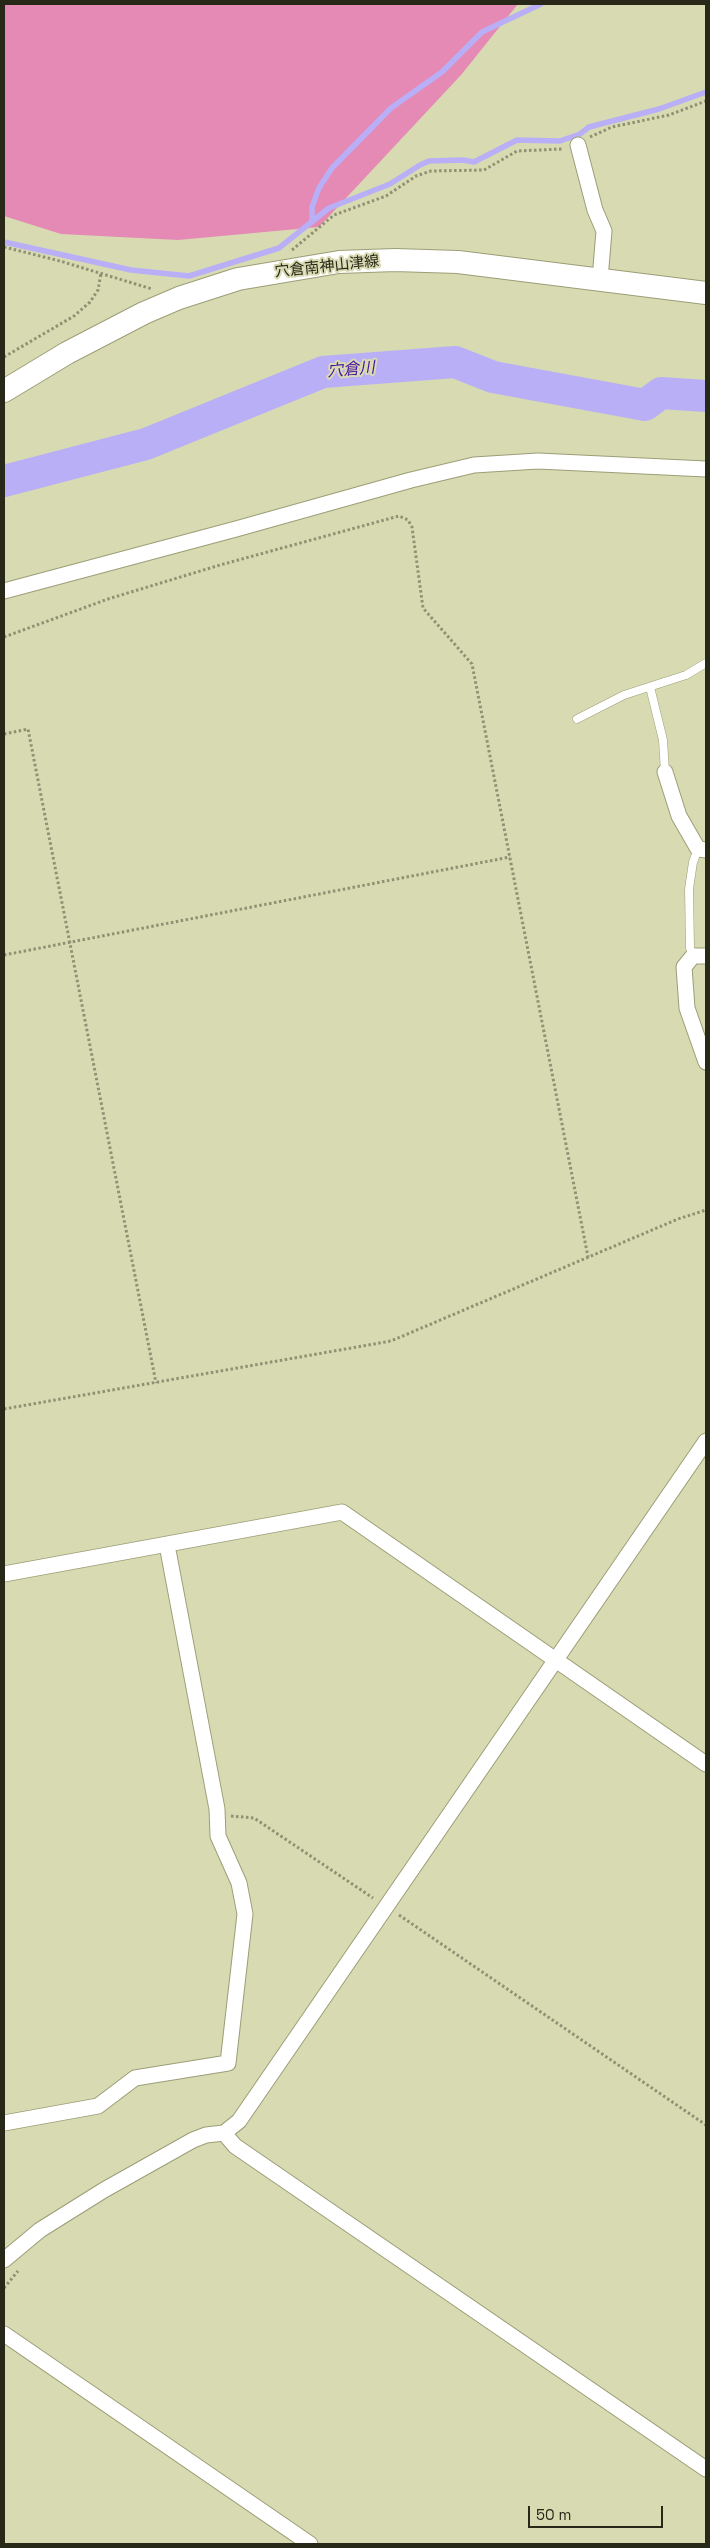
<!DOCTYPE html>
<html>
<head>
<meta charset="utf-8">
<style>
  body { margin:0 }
  #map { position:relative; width:710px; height:2548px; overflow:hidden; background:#d8dab2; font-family:"Space Grotesk",sans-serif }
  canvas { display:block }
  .frame { position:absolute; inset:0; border:5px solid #282819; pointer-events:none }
  .scale { position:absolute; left:528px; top:2506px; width:135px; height:22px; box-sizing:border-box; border:2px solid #282819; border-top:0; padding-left:6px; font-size:15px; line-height:18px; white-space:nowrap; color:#282819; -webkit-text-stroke:4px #d8dab2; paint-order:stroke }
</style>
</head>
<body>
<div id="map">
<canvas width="710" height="2548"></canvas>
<div class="frame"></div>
<div class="scale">50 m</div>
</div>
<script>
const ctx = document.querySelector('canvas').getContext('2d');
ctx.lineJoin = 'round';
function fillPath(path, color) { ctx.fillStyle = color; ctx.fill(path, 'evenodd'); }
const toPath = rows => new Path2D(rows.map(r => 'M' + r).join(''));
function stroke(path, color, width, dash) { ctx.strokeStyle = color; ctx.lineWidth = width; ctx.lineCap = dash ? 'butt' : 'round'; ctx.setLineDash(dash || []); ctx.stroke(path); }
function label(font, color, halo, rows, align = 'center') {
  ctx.font = font + ' "Space Grotesk","Noto Sans JP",sans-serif'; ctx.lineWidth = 4; ctx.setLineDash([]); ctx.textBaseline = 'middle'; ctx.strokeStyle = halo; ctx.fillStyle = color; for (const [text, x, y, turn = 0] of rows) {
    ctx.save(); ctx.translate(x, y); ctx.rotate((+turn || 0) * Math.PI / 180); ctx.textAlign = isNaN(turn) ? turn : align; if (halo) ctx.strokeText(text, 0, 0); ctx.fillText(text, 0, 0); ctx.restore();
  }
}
fillPath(toPath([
  [4,4,518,4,461,75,319,227,178,240,61,234,4,216]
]), '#e48ab5');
stroke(toPath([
  [312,222,312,207,319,188,332,168,391,108,442,72,482,32,541,4],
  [4,242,131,270,189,276,279,248,329,208,390,184,420,165,429,161,463,160,474,162,517,140,560,141,580,134,589,127,659,109,706,92]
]), '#b9aff7', 5.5);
stroke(toPath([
  [4,481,146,444,323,372,455,362,493,377,645,405,661,393,706,396]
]), '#b9aff7', 32);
const lane = toPath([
  [650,687,663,740,665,772],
  [577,719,624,695,686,675,706,663],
  [693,956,690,948,689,889,693,862,698,849]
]);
const street = toPath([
  [578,145,595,210,604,231,600,279],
  [4,591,236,529,411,480,474,465,538,461,706,469],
  [665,772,679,816,698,849,706,850],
  [706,956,693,956,684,967,687,1008,706,1062],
  [4,1574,342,1512,706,1764],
  [4,2123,98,2106,135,2078,228,2063,245,1914,239,1883,218,1836,217,1809,167,1545],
  [224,2133,235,2146,706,2469],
  [4,2260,40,2230,104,2190,193,2140,206,2135,224,2133,239,2121,706,1441],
  [4,2334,310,2544]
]);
const secondary = toPath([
  [4,391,67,353,144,313,179,298,238,279,339,262,395,260,458,262,706,293]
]);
stroke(lane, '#9c9e77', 9);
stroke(street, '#9c9e77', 17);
stroke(secondary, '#9c9e77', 24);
stroke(toPath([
  [590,137,612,127,669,115,706,101],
  [4,247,60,261,152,289],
  [292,250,334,215,386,196,416,176,431,171,484,170,517,151,562,149],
  [4,357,74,316,90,302,98,290,101,273],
  [4,637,108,599,220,565,399,516,408,520,412,527,423,608,472,664,588,1257],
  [4,734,28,729,156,1383],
  [4,955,510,857],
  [4,1409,391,1341,678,1219,706,1210],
  [231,1816,254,1818,373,1898],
  [399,1915,706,2125],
  [4,2288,18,2271]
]), '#909173', 3, [2.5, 2.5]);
stroke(lane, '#fff', 8);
stroke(street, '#fff', 15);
stroke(secondary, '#fff', 22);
label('15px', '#282819', '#d8dab2', [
  ["穴倉南神山津線",327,267,-6]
]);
label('italic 16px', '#4912a1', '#d8dab2', [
  ["穴倉川",351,370,-5]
]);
</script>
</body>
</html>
